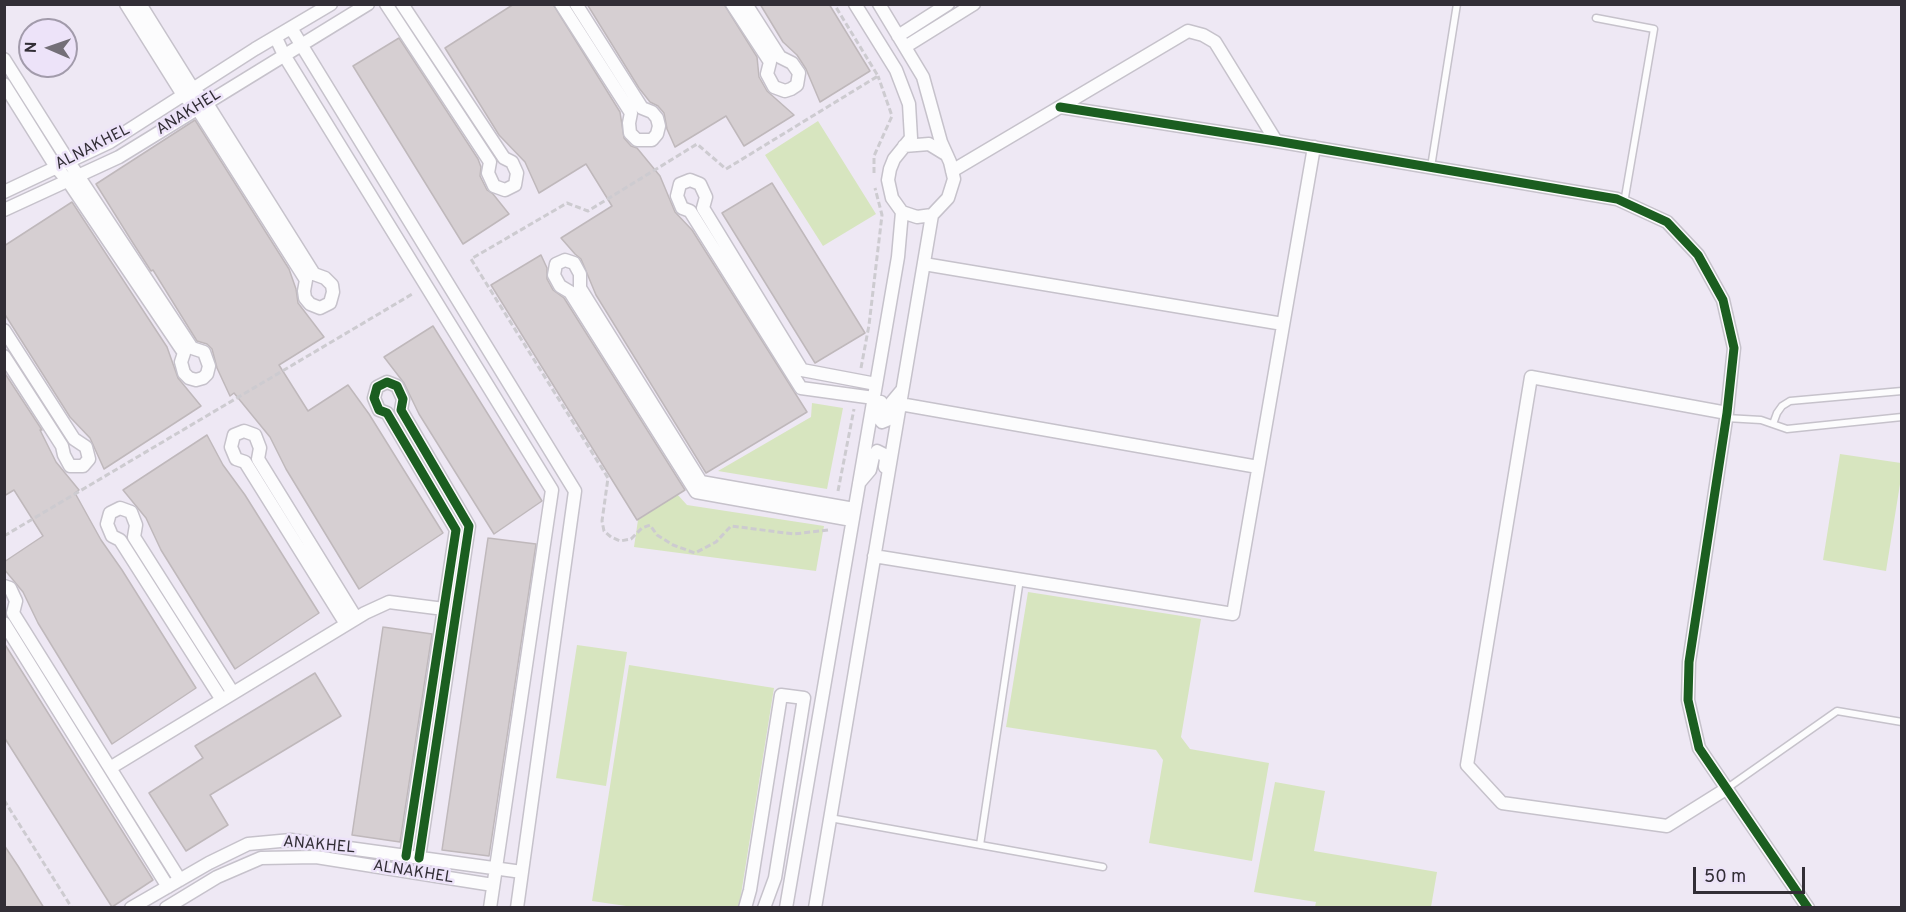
<!DOCTYPE html>
<html>
<head>
<meta charset="utf-8">
<style>
  body { margin:0 }
  #map { position:relative; width:1906px; height:912px; overflow:hidden; background:#eee8f4; font-family:Overpass,sans-serif }
  canvas { display:block }
  .frame { position:absolute; inset:0; border:6px solid #322e36; pointer-events:none }
  .north { position:absolute; left:18px; top:18px; width:60px; height:60px; box-sizing:border-box; background:#ede3f9; border:2px solid #a29bab; border-radius:50%; rotate:272deg; font-size:16px; font-weight:700; line-height:24px; text-align:center; color:#322e36 }
  .north::after { content:''; display:block; margin:auto; width:21px; height:27px; background:#746f78; clip-path:polygon(50% 0,100% 100%,50% 72%,0 100%) }
  .scale { position:absolute; left:1693px; top:867px; width:112px; height:27px; box-sizing:border-box; border:3px solid #322e36; border-top:0; padding-left:8px; font-size:18px; line-height:21px; white-space:nowrap; color:#322e36; -webkit-text-stroke:4px #ede3f9; paint-order:stroke }
</style>
</head>
<body>
<div id="map">
<canvas width="1906" height="912"></canvas>
<div class="frame"></div>
<div class="north">N</div>
<div class="scale">50 m</div>
</div>
<script>
const ctx = document.querySelector('canvas').getContext('2d');
ctx.lineJoin = 'round';
function fillPath(path, color) { ctx.fillStyle = color; ctx.fill(path, 'evenodd'); }
const toPath = rows => new Path2D(rows.map(r => 'M' + r).join(''));
function stroke(path, color, width, dash) { ctx.strokeStyle = color; ctx.lineWidth = width; ctx.lineCap = dash ? 'butt' : 'round'; ctx.setLineDash(dash || []); ctx.stroke(path); }
function label(font, color, halo, rows, align = 'center') {
  ctx.font = font + ' Overpass,sans-serif'; ctx.lineWidth = 5; ctx.setLineDash([]); ctx.textBaseline = 'middle'; ctx.strokeStyle = halo; ctx.fillStyle = color; for (const [text, x, y, turn = 0] of rows) {
    ctx.save(); ctx.translate(x, y); ctx.rotate((+turn || 0) * Math.PI / 180); ctx.textAlign = isNaN(turn) ? turn : align; if (halo) ctx.strokeText(text, 0, 0); ctx.fillText(text, 0, 0); ctx.restore();
  }
}
fillPath(toPath([
  [818,121,876,214,823,246,765,155],
  [812,403,843,408,827,489,718,471,811,417],
  [1840,454,1901,463,1901,478,1886,571,1823,560],
  [677,494,687,505,824,526,816,571,634,547,638,520],
  [1028,592,1201,619,1181,737,1190,749,1269,763,1252,861,1149,843,1163,760,1156,750,1006,727],
  [577,645,627,652,606,786,556,778],
  [629,665,774,688,739,907,633,907,592,901],
  [1275,782,1325,791,1314,851,1437,872,1431,907,1315,907,1316,902,1254,892]
]), '#d7e5bf');
const building = toPath([
  [514,4,553,4,620,112,624,138,631,146,637,148,660,176,675,212,692,230,807,412,706,473,596,295,581,259,575,254,561,238,612,206,586,164,539,193,525,162,499,135,445,48,514,4],
  [587,4,724,4,757,57,759,77,767,91,794,115,744,146,726,116,675,147,667,129,664,113,658,106,650,102,639,88,587,4],
  [760,4,829,4,870,71,820,102,806,69,797,55,783,42,760,4],
  [399,38,478,159,481,167,480,176,487,190,493,194,509,214,463,244,353,66,399,38],
  [195,120,289,269,296,289,298,303,324,337,279,365,308,411,348,385,369,414,443,533,359,589,286,469,270,437,234,393,230,396,217,368,212,349,207,344,197,341,153,270,151,271,133,243,96,184,195,120],
  [772,183,865,333,815,363,722,213,772,183],
  [72,202,167,347,178,378,201,406,104,469,90,438,70,417,4,313,4,246,72,202],
  [541,255,547,268,547,279,553,290,564,298,685,490,637,520,491,285,541,255],
  [433,326,542,501,494,534,419,414,404,383,384,357,433,326],
  [4,372,42,430,40,430,56,462,79,490,75,493,101,540,122,570,196,688,112,744,38,623,23,592,4,569,4,562,43,536,14,490,4,496,4,372],
  [207,435,223,465,245,495,319,613,235,669,161,550,146,518,123,490,207,435],
  [488,538,536,544,489,856,442,850,488,538],
  [383,627,432,634,400,842,352,835,383,627],
  [4,643,153,880,112,907,4,737,4,643],
  [315,673,341,716,210,795,228,825,186,851,149,793,203,758,195,746,315,673],
  [4,845,18,866,44,908,4,908,4,845]
]);
fillPath(building, '#d6cfd2');
stroke(building, '#bfb8bb', 1.5);
const service = toPath([
  [1596,18,1654,29,1624,203],
  [1431,167,1457,4],
  [1726,418,1761,420,1787,429,1902,417],
  [1773,424,1777,413,1782,406,1790,401,1902,391],
  [1726,789,1837,711,1902,722],
  [830,818,1103,867],
  [980,845,1020,579]
]);
const minor = toPath([
  [126,4,183,95,197,108,306,280,304,291,305,298,310,304,320,308,330,303,333,292,332,285,325,278,314,274,206,102,193,89,140,4],
  [386,4,490,162,488,173,494,186,505,190,515,185,517,173,512,162,504,158,402,4],
  [561,4,631,113,629,123,630,133,637,140,652,140,657,134,659,126,657,118,652,112,642,108,576,4],
  [732,4,770,62,767,74,774,87,785,91,791,89,797,85,799,73,792,63,780,57,746,4],
  [291,28,575,491,517,908],
  [898,36,948,4],
  [276,38,284,55,552,490,490,908],
  [905,47,974,4],
  [4,59,69,162,192,348,204,352,209,366,207,374,203,378,196,380,189,378,184,373,181,362,184,353,68,181,56,167,4,84],
  [1060,107,1276,141,1617,199,1667,222,1698,255,1723,300,1734,348,1727,413,1689,662,1688,700,1699,748,1808,908],
  [904,146,929,144,947,155],
  [952,171,1188,31,1203,35,1215,42,1276,141],
  [4,192,110,142,255,49,331,4],
  [4,210,119,157,368,4],
  [902,212,917,217,932,215],
  [924,264,1283,324],
  [4,330,74,439,86,447,89,459,83,466,70,466,64,455,62,446,4,356],
  [874,398,801,388,690,211,682,208,677,196,680,184,690,180,700,184,706,197,703,208,802,370,876,384],
  [881,402,878,417,882,422,887,420,892,402,902,390],
  [900,404,1258,467],
  [859,483,870,470,873,457,877,451,883,454,886,459,885,467],
  [852,520,696,492,570,292,560,286,554,275,556,264,565,260,574,263,580,274,580,288,701,482,854,509],
  [874,556,1233,614,1314,147],
  [4,586,10,588,16,601,13,613,180,880],
  [4,623,168,887],
  [346,624,245,462,236,459,231,447,234,435,244,431,255,435,260,448,258,459,356,618],
  [222,700,120,540,112,536,107,524,110,513,120,508,131,512,136,525,134,537,233,693],
  [110,768,365,613,389,602,444,609],
  [1726,789,1667,826,1502,803,1467,765,1531,377,1727,413],
  [406,856,456,530,387,413,379,410,374,398,377,387,387,382,397,386,403,399,401,410,469,526,419,858],
  [131,908,209,863,248,844,291,840,522,872],
  [166,908,217,877,261,858,316,857,493,885],
  [745,908,750,890,781,695,804,698,775,878,764,908],
  [786,908,898,257,902,212,892,198,888,180,890,169,894,159,911,138,909,104,896,70,855,4],
  [815,908,932,215,948,198,954,179,950,162,941,142,923,77,879,4]
]);
stroke(service, '#c6c2cb', 9);
stroke(minor, '#c6c2cb', 15);
stroke(toPath([
  [874,173,874,156,892,116,878,76],
  [861,368,869,325,882,215,875,188],
  [838,491,854,409],
  [828,530,794,534,731,526,716,542,695,553,673,545,657,535,650,525,642,528,631,539,620,541,611,537,604,531,602,521,608,478,471,259,567,203,588,211,697,144,726,169,878,76,834,4],
  [4,536,414,293],
  [4,800,72,908]
]), '#cdcbd0', 3, [6, 3]);
stroke(service, '#fcfcfd', 6);
stroke(minor, '#fcfcfd', 12);
stroke(toPath([
  [1060,107,1276,141,1617,199,1667,222,1698,255,1723,300,1734,348,1727,413,1689,662,1688,700,1699,748,1808,908],
  [406,856,456,530,387,413,379,410,374,398,377,387,387,382,397,386,403,399,401,410,469,526,419,858]
]), '#1b5e20', 9);
label('16px', '#322e36', '#ede3f9', [
  ["ANAKHEL",189,113,-32],
  ["ALNAKHEL",93,148,-27],
  ["ANAKHEL",319,846,5],
  ["ALNAKHEL",413,873,9]
]);
</script>
</body>
</html>
